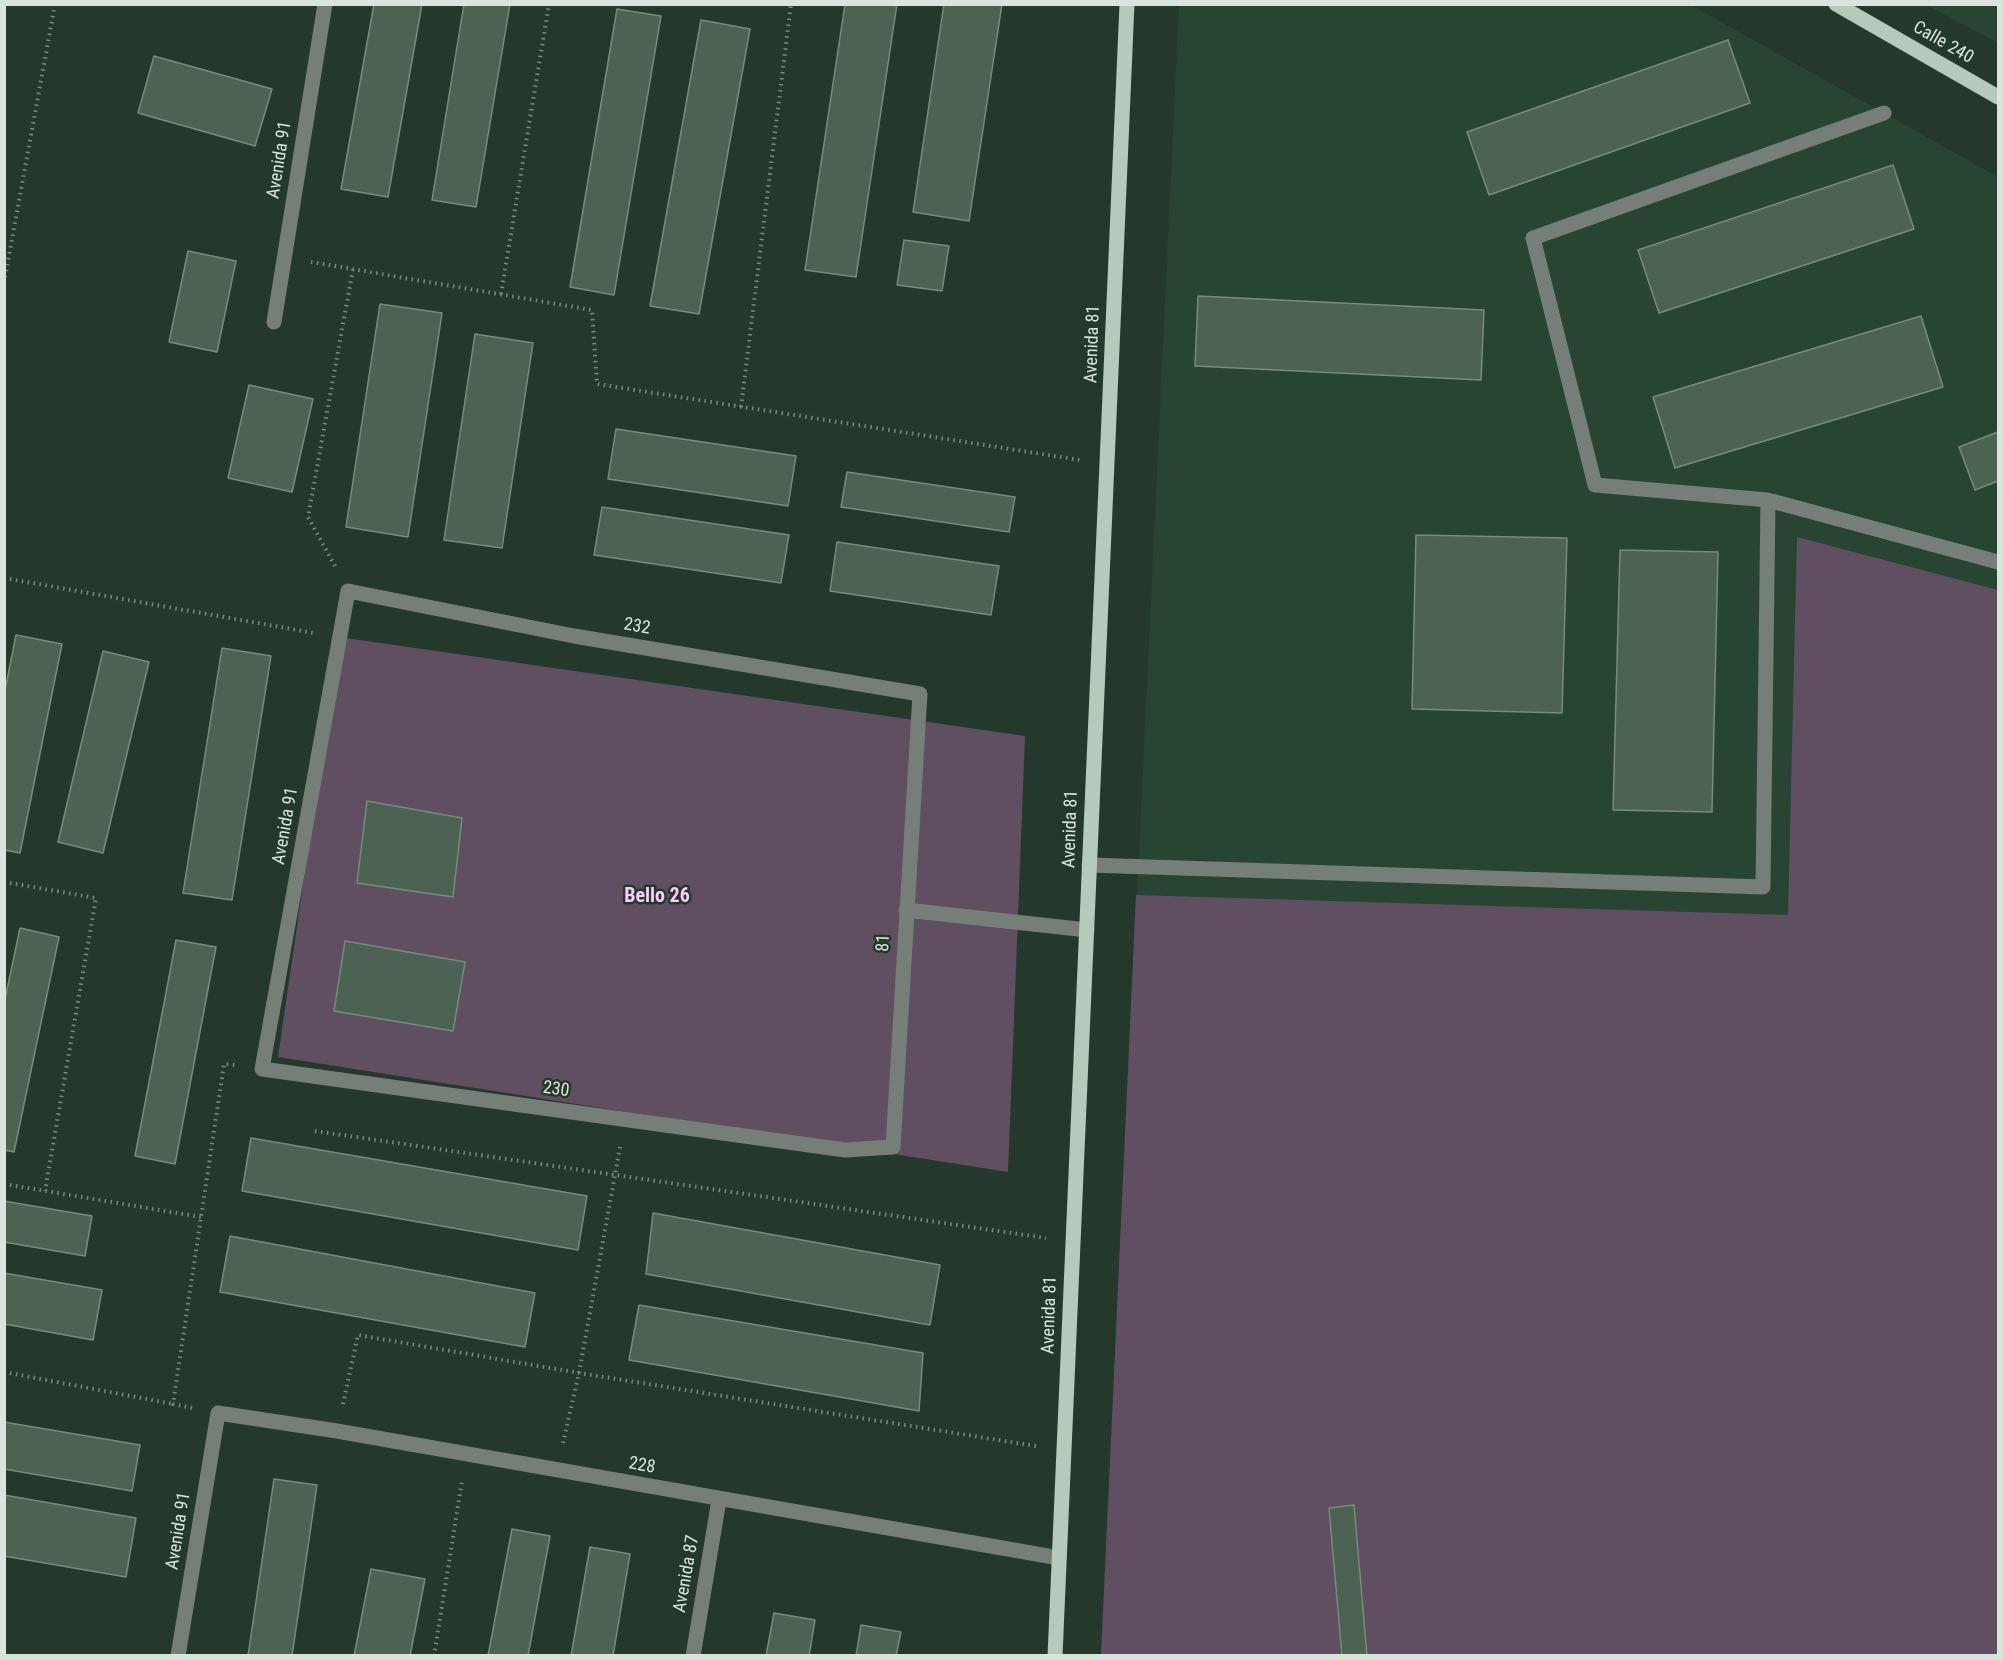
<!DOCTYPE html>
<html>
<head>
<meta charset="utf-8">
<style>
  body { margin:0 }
  #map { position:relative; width:2003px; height:1660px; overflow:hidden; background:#24392b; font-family:"Roboto Condensed",sans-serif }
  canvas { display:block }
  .frame { position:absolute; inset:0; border:6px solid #d9e5dc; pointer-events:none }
</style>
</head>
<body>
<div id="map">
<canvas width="2003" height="1660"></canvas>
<div class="frame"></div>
</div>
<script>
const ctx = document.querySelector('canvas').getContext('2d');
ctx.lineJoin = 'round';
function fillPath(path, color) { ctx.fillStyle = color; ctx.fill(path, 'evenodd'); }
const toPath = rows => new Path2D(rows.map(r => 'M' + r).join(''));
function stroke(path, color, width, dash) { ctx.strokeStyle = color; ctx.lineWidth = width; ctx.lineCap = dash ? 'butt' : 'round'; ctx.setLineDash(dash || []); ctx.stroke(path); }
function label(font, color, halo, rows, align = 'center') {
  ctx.font = font + ' "Roboto Condensed",sans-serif'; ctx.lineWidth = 5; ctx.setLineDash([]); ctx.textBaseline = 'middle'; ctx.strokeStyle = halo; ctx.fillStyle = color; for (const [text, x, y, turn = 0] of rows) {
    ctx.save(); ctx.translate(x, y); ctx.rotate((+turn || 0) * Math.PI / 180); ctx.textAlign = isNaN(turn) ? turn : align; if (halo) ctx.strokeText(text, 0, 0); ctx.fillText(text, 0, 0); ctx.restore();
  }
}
fillPath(toPath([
  [1179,5,1691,5,1998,177,1998,1655,1101,1655],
  [1926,5,1998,5,1998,43]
]), '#284432');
fillPath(toPath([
  [1797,537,1998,590,1998,1655,1101,1656,1136,895,1788,915],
  [339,637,1025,736,1008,1172,278,1057]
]), '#604f60');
const building = toPath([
  [374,4,422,4,388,197,341,189,374,4],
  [464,4,510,4,476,207,432,200,464,4],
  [845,4,897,4,856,277,805,270,845,4],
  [944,4,1002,4,969,221,913,212,944,4],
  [617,9,661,16,614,295,570,287,617,9],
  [701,20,750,29,699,314,650,306,701,20],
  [1728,40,1750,103,1489,195,1467,132,1728,40],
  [154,56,272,89,255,146,138,113,154,56],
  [1893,165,1914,229,1659,313,1638,250,1893,165],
  [904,240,949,246,942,291,897,285,904,240],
  [188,251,236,261,217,352,169,342,188,251],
  [1198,296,1484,310,1481,380,1195,366,1198,296],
  [380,304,442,313,408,537,346,527,380,304],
  [1921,316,1943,387,1675,468,1653,397,1921,316],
  [475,334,533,343,502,548,444,540,475,334],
  [249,385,313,399,292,492,228,478,249,385],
  [616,429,796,456,788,506,608,479,616,429],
  [1998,432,1998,481,1975,490,1959,447,1998,432],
  [847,472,1015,497,1009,532,841,507,847,472],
  [602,507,789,535,781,583,594,555,602,507],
  [1416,535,1567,538,1562,713,1412,709,1416,535],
  [837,542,999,566,991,615,830,591,837,542],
  [1620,550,1718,552,1712,812,1613,810,1620,550],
  [16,635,62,644,20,853,4,850,4,695,16,635],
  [222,648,271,656,232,900,183,893,222,648],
  [103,651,149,662,103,853,58,842,103,651],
  [367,801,462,818,453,897,357,883,367,801],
  [20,928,59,937,14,1152,4,1150,4,1004,20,928],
  [176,940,216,947,175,1164,135,1156,176,940],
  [345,941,465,962,453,1031,334,1011,345,941],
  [251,1138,587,1196,578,1250,242,1191,251,1138],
  [4,1201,92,1216,85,1256,4,1242,4,1201],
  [653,1213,940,1265,930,1325,646,1274,653,1213],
  [230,1236,535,1293,525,1347,220,1292,230,1236],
  [4,1273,102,1290,93,1340,4,1324,4,1273],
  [639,1305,923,1353,919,1411,629,1360,639,1305],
  [4,1422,140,1445,132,1491,4,1469,4,1422],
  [274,1479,317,1485,292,1656,248,1656,274,1479],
  [4,1495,136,1518,126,1577,4,1556,4,1495],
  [1354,1505,1367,1656,1342,1656,1329,1508,1354,1505],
  [512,1529,550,1536,528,1656,488,1656,512,1529],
  [590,1547,630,1554,613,1656,571,1656,590,1547],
  [371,1569,425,1579,410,1656,354,1656,371,1569],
  [774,1613,815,1620,809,1656,766,1656,774,1613],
  [861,1625,901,1632,896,1656,856,1656,861,1625]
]);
fillPath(building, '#4c6253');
stroke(building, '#768d7d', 1.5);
stroke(toPath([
  [311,262,592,310,597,384,1080,460],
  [4,283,55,4],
  [501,294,549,4],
  [741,407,791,4],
  [335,566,308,517,353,269],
  [4,578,314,633],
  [4,882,96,898,45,1191],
  [315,1131,1046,1238],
  [4,1184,201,1217],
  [4,1372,173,1404],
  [343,1404,358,1335,579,1373,1036,1446],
  [192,1408,173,1404,224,1064,235,1065],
  [563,1443,579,1373,620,1147],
  [434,1656,462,1481]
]), '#7b8c80', 4, [1.5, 4.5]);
stroke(toPath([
  [1884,113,1533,238,1595,485,1768,500,1998,562],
  [274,322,325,4],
  [348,591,574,636,920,694,893,1147,845,1150,262,1069,348,591],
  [1089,865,1763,887,1768,500],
  [906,910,1087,930],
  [178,1656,218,1413,337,1431,1059,1558],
  [693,1656,719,1500]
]), '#757f78', 15);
stroke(toPath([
  [1836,4,1998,97],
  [1055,1656,1127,4]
]), '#b5cabb', 15);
label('18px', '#d9e5dc', '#24392b', [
  ["Calle 240",1943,43,30],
  ["Avenida 91",280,160,-81],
  ["Avenida 81",1093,344,-88],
  ["232",637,627,10],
  ["Avenida 91",286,826,-80],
  ["Avenida 81",1071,829,-88],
  ["81",884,943,-87],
  ["230",556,1090,8],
  ["Avenida 81",1050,1315,-88],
  ["228",642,1466,10],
  ["Avenida 91",179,1531,-81],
  ["Avenida 87",687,1574,-80]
]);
label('bold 20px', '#fbcbf9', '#24392b', [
  ["Bello 26",657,897]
]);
</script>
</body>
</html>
